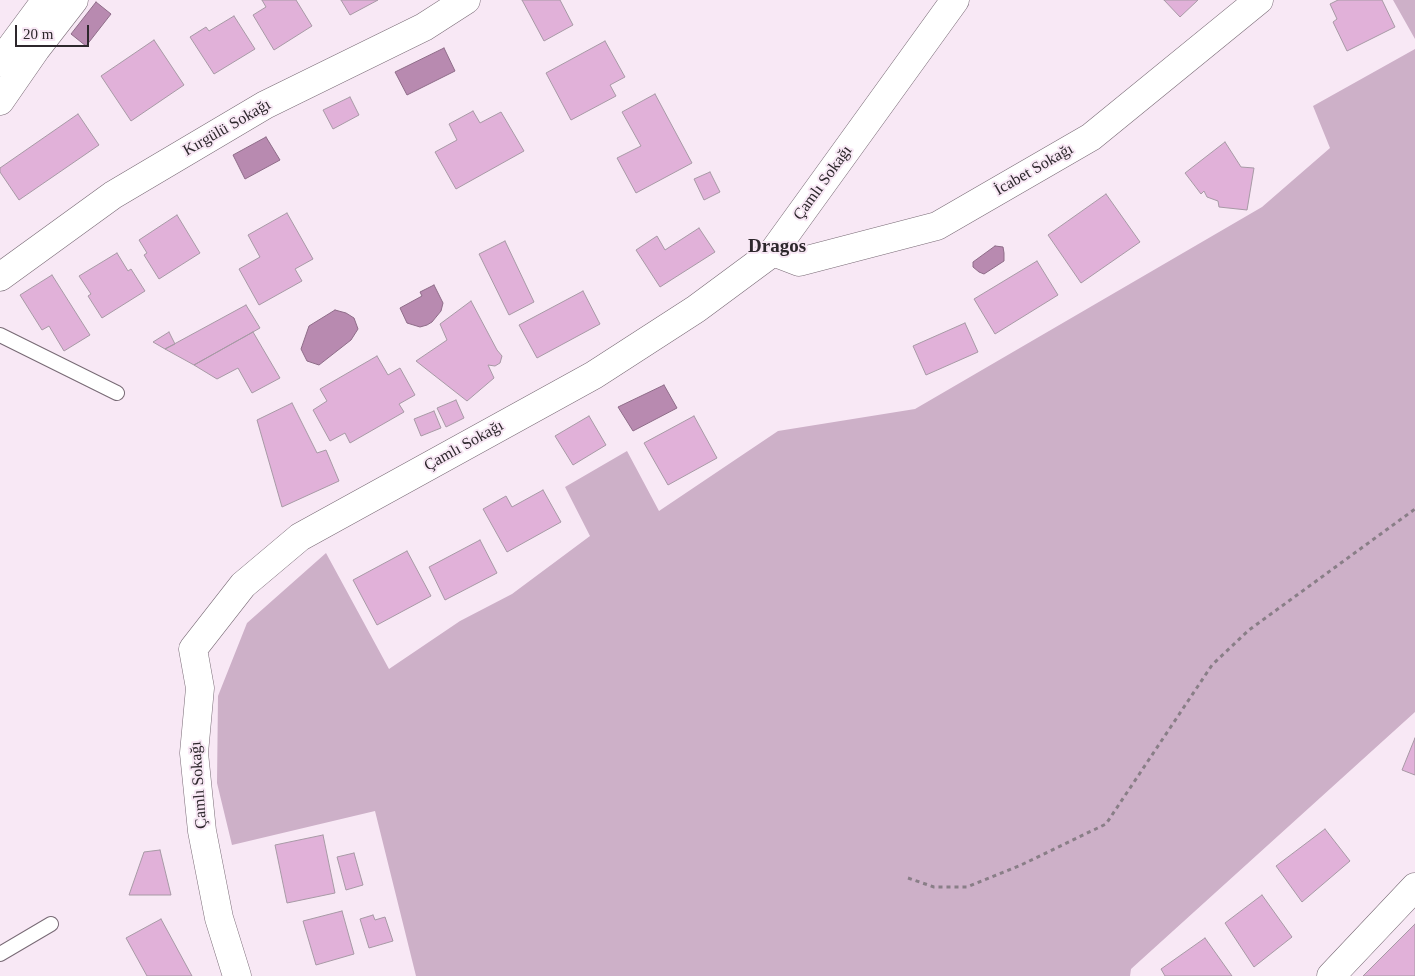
<!DOCTYPE html>
<html>
<head>
<meta charset="utf-8">
<style>
  body { margin:0 }
  #map { position:relative; width:1415px; height:976px; overflow:hidden; background:#f8e8f5; font-family:"Times New Roman",serif }
  canvas { display:block }
  .scale { position:absolute; left:15px; top:25px; width:74px; height:22px; box-sizing:border-box; border:2px solid #2d272c; border-top:0; padding-left:6px; font-size:15px; line-height:18px; white-space:nowrap; color:#2d272c; -webkit-text-stroke:4px #f8e8f5; paint-order:stroke }
</style>
</head>
<body>
<div id="map">
<canvas width="1415" height="976"></canvas>
<div class="scale">20 m</div>
</div>
<script>
const ctx = document.querySelector('canvas').getContext('2d');
ctx.lineJoin = 'round';
function fillPath(path, color) { ctx.fillStyle = color; ctx.fill(path, 'evenodd'); }
const toPath = rows => new Path2D(rows.map(r => 'M' + r).join(''));
function stroke(path, color, width, dash) { ctx.strokeStyle = color; ctx.lineWidth = width; ctx.lineCap = dash ? 'butt' : 'round'; ctx.setLineDash(dash || []); ctx.stroke(path); }
function label(font, color, halo, rows, align = 'center') {
  ctx.font = font + ' "Times New Roman",serif'; ctx.lineWidth = 4; ctx.setLineDash([]); ctx.textBaseline = 'middle'; ctx.strokeStyle = halo; ctx.fillStyle = color; for (const [text, x, y, turn = 0] of rows) {
    ctx.save(); ctx.translate(x, y); ctx.rotate((+turn || 0) * Math.PI / 180); ctx.textAlign = isNaN(turn) ? turn : align; if (halo) ctx.strokeText(text, 0, 0); ctx.fillText(text, 0, 0); ctx.restore();
  }
}
fillPath(toPath([
  [1393,0,1415,0,1415,39],
  [1415,49,1415,712,1131,969,1130,976,416,976,375,811,232,845,217,783,218,696,247,623,326,553,389,669,460,621,512,594,590,536,565,487,627,451,659,511,778,431,915,409,1262,207,1330,148,1313,106]
]), '#cdb0c8');
const water = toPath([
  [96,2,111,14,86,46,71,34,96,2],
  [444,48,455,71,407,95,395,72,444,48],
  [266,137,280,160,245,179,233,155,266,137],
  [995,246,1003,247,1004,253,1004,261,984,274,979,272,973,267,973,262,995,246],
  [434,285,443,303,441,311,432,322,427,325,420,327,407,323,400,308,422,296,420,292,434,285],
  [335,310,346,313,354,318,358,329,351,340,319,365,307,361,301,349,309,326,335,310],
  [664,385,677,408,633,431,618,407,664,385]
]);
fillPath(water, '#b88ab0');
stroke(water, '#8e6c88', 1);
const building = toPath([
  [262,0,296,0,312,26,274,50,253,15,266,7,262,0],
  [341,0,378,0,350,15,341,0],
  [522,0,560,0,573,25,544,41,522,0],
  [1164,0,1198,0,1180,17,1164,0],
  [1338,0,1382,0,1395,27,1347,51,1333,22,1337,19,1330,4,1338,0],
  [234,16,255,49,214,74,190,37,206,27,209,31,234,16],
  [154,40,184,85,131,121,101,76,154,40],
  [605,41,625,77,610,85,616,96,571,120,546,73,605,41],
  [655,94,692,163,636,193,617,158,641,146,622,112,655,94],
  [350,97,359,115,333,129,323,110,350,97],
  [473,111,480,123,501,112,524,151,456,189,435,152,457,140,449,124,473,111],
  [78,114,99,145,19,200,0,172,0,168,78,114],
  [1225,142,1241,167,1254,168,1247,210,1219,207,1218,201,1207,197,1204,191,1201,194,1185,173,1225,142],
  [710,172,720,192,704,200,694,179,710,172],
  [1106,194,1140,242,1081,283,1048,235,1106,194],
  [287,213,313,259,295,269,302,281,259,305,239,269,260,257,248,235,287,213],
  [177,215,200,253,159,279,144,255,147,253,139,240,177,215],
  [699,228,715,252,660,287,636,250,657,236,665,250,699,228],
  [505,241,534,302,509,315,479,254,505,241],
  [117,253,128,271,131,269,145,291,102,318,88,296,91,294,79,276,117,253],
  [1037,261,1058,295,995,334,974,299,1037,261],
  [52,275,90,335,64,351,49,326,42,330,20,295,52,275],
  [583,291,600,324,537,358,519,325,583,291],
  [471,301,497,350,502,356,500,363,495,366,488,365,494,378,467,401,416,361,447,340,440,324,471,301],
  [246,305,260,328,194,365,165,349,246,305],
  [965,323,978,352,926,375,913,346,965,323],
  [169,332,175,344,165,349,153,342,169,332],
  [253,332,280,378,252,393,238,368,217,379,194,365,253,332],
  [377,356,388,375,400,368,415,395,399,404,404,412,350,443,345,433,330,441,313,410,327,401,320,389,377,356],
  [456,400,464,418,446,427,437,408,456,400],
  [292,403,317,453,326,450,339,481,282,507,257,420,292,403],
  [434,411,441,428,421,436,414,419,434,411],
  [589,416,606,445,573,465,555,436,589,416],
  [694,416,717,458,668,485,644,443,694,416],
  [543,490,561,522,507,552,483,509,506,496,512,507,543,490],
  [480,540,497,573,445,600,429,567,480,540],
  [407,551,431,596,377,625,353,580,407,551],
  [1415,738,1415,775,1402,770,1415,738],
  [1325,829,1350,861,1302,902,1276,866,1325,829],
  [323,835,335,893,287,903,275,845,323,835],
  [160,850,171,895,129,895,144,852,160,850],
  [354,853,363,885,346,890,337,857,354,853],
  [1262,895,1292,937,1254,967,1225,923,1262,895],
  [342,911,354,954,316,965,303,921,342,911],
  [373,915,375,920,385,917,393,941,369,948,360,919,373,915],
  [161,919,192,976,147,976,126,938,161,919],
  [1415,924,1415,976,1363,976,1415,924],
  [1205,938,1232,976,1165,976,1161,969,1205,938]
]);
fillPath(building, '#e1b1d9');
stroke(building, '#a799a5', 1);
const lane = toPath([
  [0,335,117,393],
  [0,954,51,924]
]);
const street = toPath([
  [773,252,799,262,937,226,1091,137,1259,0],
  [0,277,113,195,265,105,424,27,466,0],
  [237,976,219,918,202,831,194,753,200,688,193,649,243,585,300,537,594,375,696,309,773,252,955,0],
  [1331,976,1415,887]
]);
const secondary = toPath([
  [0,62,46,0],
  [0,101,36,49,74,0]
]);
stroke(lane, '#786a75', 16);
stroke(street, '#786a75', 29);
stroke(secondary, '#786a75', 29);
stroke(toPath([
  [908,878,934,887,967,887,1021,865,1106,824,1212,665,1249,630,1415,509]
]), '#897e87', 3, [4, 4]);
stroke(lane, '#fff', 14);
stroke(street, '#fff', 28);
stroke(secondary, '#fff', 28);
label('16px', '#2d272c', '#f8e8f5', [
  ["Kırgülü Sokağı",227,128,-30],
  ["İcabet Sokağı",1034,170,-30],
  ["Çamlı Sokağı",823,183,-54],
  ["Çamlı Sokağı",464,446,-29],
  ["Çamlı Sokağı",199,785,-94]
]);
label('bold 19px', '#2d272c', '#f8e8f5', [
  ["Dragos",777,247]
]);
</script>
</body>
</html>
